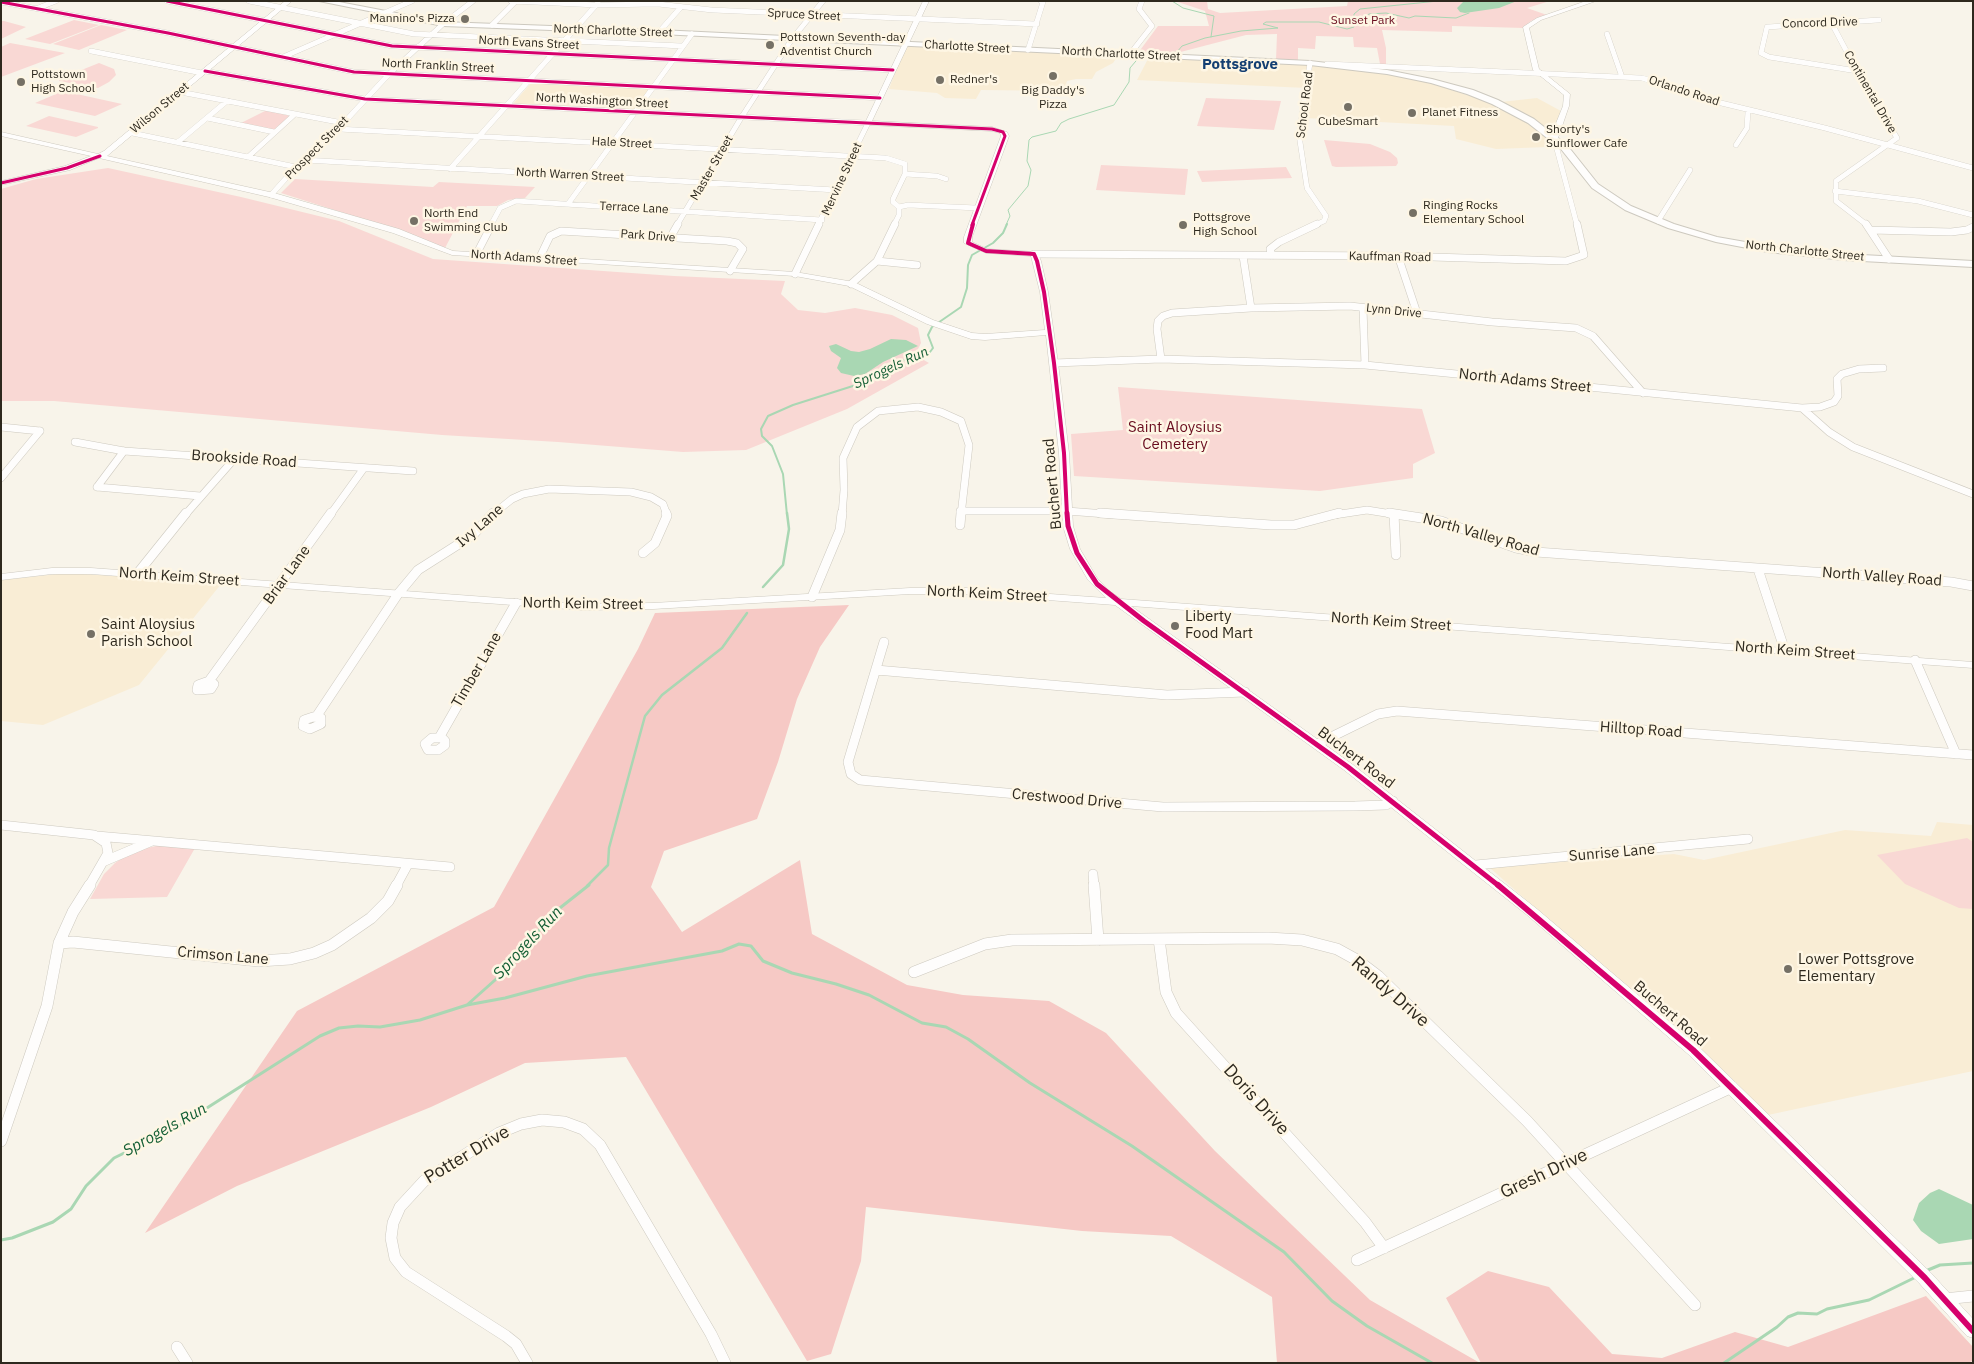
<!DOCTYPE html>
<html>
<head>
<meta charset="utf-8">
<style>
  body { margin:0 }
  #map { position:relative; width:1974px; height:1364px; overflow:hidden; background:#f8f4ea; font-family:"IBM Plex Sans",sans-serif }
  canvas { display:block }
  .frame { position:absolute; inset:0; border:2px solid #2e291e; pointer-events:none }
</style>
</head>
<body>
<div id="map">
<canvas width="1974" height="1364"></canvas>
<div class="frame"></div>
</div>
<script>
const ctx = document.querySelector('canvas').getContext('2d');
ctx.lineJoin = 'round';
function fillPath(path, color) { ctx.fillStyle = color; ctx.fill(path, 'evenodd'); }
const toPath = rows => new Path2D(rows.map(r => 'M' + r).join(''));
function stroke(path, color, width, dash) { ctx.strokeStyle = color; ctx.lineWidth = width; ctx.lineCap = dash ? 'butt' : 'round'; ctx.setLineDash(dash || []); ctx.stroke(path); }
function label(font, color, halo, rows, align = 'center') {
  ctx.font = font + ' "IBM Plex Sans",sans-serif'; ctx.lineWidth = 5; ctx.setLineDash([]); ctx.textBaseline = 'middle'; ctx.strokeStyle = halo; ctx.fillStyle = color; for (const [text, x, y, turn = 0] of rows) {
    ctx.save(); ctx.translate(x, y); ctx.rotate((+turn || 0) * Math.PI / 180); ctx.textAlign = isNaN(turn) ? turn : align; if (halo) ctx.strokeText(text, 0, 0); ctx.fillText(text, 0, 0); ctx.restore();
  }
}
fillPath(toPath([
  [906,44,1118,56,1113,63,1096,72,1092,79,1076,79,1067,81,1064,91,981,90,976,99,945,98,937,93,889,89],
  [1149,57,1319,65,1397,75,1427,82,1492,103,1537,98,1561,111,1547,147,1496,149,1456,139,1454,126,1305,118,1306,88,1137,80],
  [532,82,651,88,634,111,512,105],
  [68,573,222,583,139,685,43,725,1,721,1,580],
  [1937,822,1973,825,1973,1071,1768,1115,1489,867,1674,854,1704,860,1845,830,1931,836]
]), '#f9edd5');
fillPath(toPath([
  [1175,1,1207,1,1208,9,1220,13,1347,6,1348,1,1550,1,1527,8,1547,15,1531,21,1524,28,1452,26,1452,32,1382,30,1386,48,1386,65,1380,64,1377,48,1354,47,1353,37,1316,36,1315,49,1298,48,1298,61,1276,60,1277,34,1246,35,1169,55,1138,53,1158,26,1209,26,1205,11],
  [74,20,99,25,50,44,25,39],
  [1,21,4,21,26,27,1,39],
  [101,25,127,30,79,50,53,44],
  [10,43,65,53,1,77,1,47],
  [99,63,114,69,116,75,109,82,98,88,59,81,59,79],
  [63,91,122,104,95,116,35,103],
  [1206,98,1281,101,1274,130,1197,126],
  [267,110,290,116,274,130,241,123],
  [49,116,98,127,98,128,76,137,26,126],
  [1324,140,1370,144,1390,152,1397,158,1398,163,1396,166,1336,167,1332,166],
  [1101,165,1188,169,1185,195,1096,190],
  [1286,167,1292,178,1202,182,1197,171],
  [108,168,241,197,339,221,433,259,674,276,785,281,781,294,798,310,825,313,855,308,892,315,918,328,921,343,915,355,929,363,847,409,746,450,683,452,558,442,442,435,54,401,1,401,1,189,36,179],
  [295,179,433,187,439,182,535,187,525,198,508,200,497,206,467,206,445,248,416,236,281,193],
  [1118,387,1422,409,1435,453,1413,464,1413,478,1320,491,1074,476,1071,434,1123,430],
  [1967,838,1973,842,1973,909,1959,908,1905,884,1877,855],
  [162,845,195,848,167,897,90,899,104,874,115,863,122,858,146,848]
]), '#f9d8d4');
fillPath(toPath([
  [849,605,820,647,797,699,778,762,757,819,664,851,651,887,682,932,800,860,812,934,907,985,963,995,1049,1001,1106,1033,1215,1151,1370,1300,1480,1363,1277,1363,1272,1297,1171,1236,1082,1231,866,1207,861,1261,831,1354,807,1361,626,1057,525,1063,431,1107,237,1186,145,1233,297,1011,494,907,638,649,655,613],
  [1488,1271,1549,1287,1612,1354,1662,1358,1735,1332,1788,1347,1926,1296,1973,1347,1973,1361,1967,1363,1481,1363,1446,1298]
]), '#f6c9c5');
fillPath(toPath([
  [1464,1,1517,1,1499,8,1465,13,1460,12,1457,8],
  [891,339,906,340,918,346,883,362,865,374,854,376,841,373,837,368,841,358,831,351,829,346,836,344,851,351,859,352,870,349],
  [1939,1189,1973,1205,1973,1239,1939,1244,1921,1231,1913,1220,1919,1203,1930,1193]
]), '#a9d7b3');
stroke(toPath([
  [1172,1,1183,8,1214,16,1211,37],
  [1355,25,1367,18,1366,16,1369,14,1386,13,1409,18,1415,16,1456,18,1469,13],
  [1158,54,1177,52,1182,46,1205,38,1241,31,1278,28,1263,24,1266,22,1319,22,1347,29,1354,27,1354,14,1360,9,1438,1],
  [1006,225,1010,216,1008,210,1028,186,1031,170,1027,161,1029,140,1032,137,1056,131,1061,123,1069,119,1114,105,1129,82,1130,68,1141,55]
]), '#a9d7b3', 1);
stroke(toPath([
  [787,515,783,474,772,446,762,436,761,429,768,416,793,405,856,385,889,370,898,362,930,352,933,348,928,335,932,327,961,307,967,288,968,265,972,255,993,243,1003,233,1007,224]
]), '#a9d7b3', 2);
stroke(toPath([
  [763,587,783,565,789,529,787,513],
  [587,886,608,865,609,848,645,716,662,695,722,648,747,613]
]), '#a9d7b3', 2.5);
stroke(toPath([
  [467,1005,505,998,587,976,722,951,739,944,751,946,763,961,792,973,836,984,869,995,922,1023,946,1027,968,1039,1030,1083,1132,1146,1284,1252,1332,1301,1367,1326,1432,1363],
  [1,1240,12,1238,53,1222,71,1209,86,1186,114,1158,177,1127,320,1036,339,1028,358,1026,380,1027,420,1020,467,1005,513,964,551,915,589,885],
  [1928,1270,1940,1265,1973,1263],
  [1724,1363,1777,1327,1788,1317,1798,1313,1817,1314,1827,1309,1869,1300,1916,1277]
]), '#a9d7b3', 3);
const minorFar3 = toPath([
  [167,1,392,46,893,70],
  [249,1,414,34,683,46],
  [511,1,597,5,658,4,712,10,1037,24],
  [1,2,168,33,354,72,880,98],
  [38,8,56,1],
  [1831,22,1857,71,1897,138,1836,181,1836,201,1867,225],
  [492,25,516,1],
  [659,32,681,7],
  [1607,34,1622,77],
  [1028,50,1043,2,1041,1],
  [91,51,202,73],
  [1130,54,1152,26,1139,9,1142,1],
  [283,57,412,1],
  [1310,63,1299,135,1307,188,1326,216,1324,221,1315,225],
  [1327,64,1642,78,1717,102,1825,128,1973,168],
  [205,71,365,99,868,123,818,225],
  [1857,71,1769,57,1761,53,1767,27,1879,20],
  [180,92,343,123],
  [207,118,274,132],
  [338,129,886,158,905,164,905,174,893,199,893,202,899,207],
  [132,133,296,167],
  [1554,138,1577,225],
  [178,142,227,101],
  [1736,145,1747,128,1748,110],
  [248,157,294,115],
  [304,160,836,190],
  [450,169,598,3],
  [905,174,937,176,946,179],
  [1835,191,1918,201,1973,215],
  [271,195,296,167,338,129,389,74,443,24,473,1],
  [568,204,692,34],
  [899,207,908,205,978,208],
  [1658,221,1690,170],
  [491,225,500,208,516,201,822,220],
  [677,225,741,118,792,39,823,1],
  [894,225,899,215,899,207]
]);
const minorFar2 = toPath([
  [1866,224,1889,259],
  [1871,230,1951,232,1967,230,1973,227],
  [670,238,678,224],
  [1034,254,1398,256,1566,261,1584,255,1577,224],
  [476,255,492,224],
  [1243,256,1251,308],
  [1272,256,1270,249,1279,242,1317,224],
  [1398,256,1417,313],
  [539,259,550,236,561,231,727,241,737,243,743,249,730,271],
  [877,261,917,265],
  [795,274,819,224],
  [851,284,877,261,895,224],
  [1363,308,1365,365],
  [1161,359,1157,329,1158,321,1163,316,1172,313,1251,308,1350,306,1492,322,1576,328,1593,336,1643,393],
  [1054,363,1161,359,1365,365,1802,408,1829,432,1853,447,1973,494],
  [1802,408,1820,407,1834,402,1838,396,1837,379,1842,374,1859,369,1883,368],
  [1,427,40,431],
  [75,442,124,451,413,471],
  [1,478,40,431],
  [97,487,200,496],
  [97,487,124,451],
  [960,511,1067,511,1119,515],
  [185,515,235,458],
  [330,515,364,468],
  [492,515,512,499,523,494,549,489,631,492,651,497,663,504,667,515],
  [842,515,844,490,843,458,857,427,878,411,918,407,941,412,961,421,969,445,961,515],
  [1334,515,1367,510,1398,515]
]);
const minorFar1 = toPath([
  [1100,513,1271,525,1294,525,1339,513],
  [1389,513,1441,521,1516,548,1536,552,1951,582,1973,586],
  [1394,514,1396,555],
  [960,525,961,513],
  [643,553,655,543,667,516,666,513],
  [1758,569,1785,651],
  [137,574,186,513],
  [812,597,840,530,842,513],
  [884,642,848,762,851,774,860,780,1163,807,1355,806,1386,805,1393,801],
  [1915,660,1956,754],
  [876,670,1167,695,1245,692],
  [209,681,331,513],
  [209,681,214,684,211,689,197,690,198,685,209,681],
  [313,717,321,718,321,724,310,729,303,726,304,720,313,717],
  [316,717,398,594,418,570,473,535,493,513],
  [432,738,442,738,445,741,445,745,438,750,428,750,425,744,432,738],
  [439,738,516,603],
  [1317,744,1378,714,1397,711,1973,755],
  [1,825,94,835,106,843,108,853,89,886],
  [97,836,450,867],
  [105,861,152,841],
  [1476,865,1748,839],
  [1093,874,1094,886],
  [396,886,408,864]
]);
const minor = toPath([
  [1094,885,1098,940],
  [1159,939,1166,992,1176,1013,1365,1222,1384,1248],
  [59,943,73,942,259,961,290,959,314,953,332,945,371,918,388,901,397,885],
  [914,972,985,944,1012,940,1268,938,1302,940,1337,949,1357,960,1378,976,1527,1121,1695,1305],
  [1,1141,47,1006,59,943,73,912,90,885],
  [1357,1260,1732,1087],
  [1944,1299,1973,1296],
  [177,1347,187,1363],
  [527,1363,516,1344,506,1336,406,1272,395,1258,391,1238,393,1223,400,1207,424,1181,499,1133,521,1124,542,1120,564,1122,583,1129,600,1145,711,1334,725,1363]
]);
const tertiary = toPath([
  [285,1,292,1,107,156,274,193,399,229,453,251,795,272,854,282,933,320,972,333,985,334,1045,330,1040,292,1031,256,986,253,964,243,964,237,1001,136,1000,133,992,131,868,125,865,123,923,1,929,1,872,121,992,127,1007,132,1009,136,972,237,972,242,987,249,1037,252,1041,261,1048,292,1058,363,1069,453,1073,526,1080,549,1097,578,1108,590,1121,599,1973,662,1973,668,1131,606,1352,764,1537,909,1698,1046,1931,1273,1973,1319,1973,1338,1967,1336,1919,1283,1688,1054,1527,915,1344,770,1115,605,966,594,910,594,653,609,581,610,91,574,52,574,1,580,1,574,52,568,91,568,581,604,653,603,910,588,966,588,1106,598,1088,580,1070,549,1063,526,1059,453,1046,335,985,340,971,339,927,324,849,286,795,276,452,255,393,233,269,197,99,158,70,170,1,185,1,181,65,166,91,156,1,136,1,132,98,154,104,151,285,1],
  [1586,1,1596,1,1541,20,1529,28,1539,69,1570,94,1569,106,1558,138,1554,140,1550,138,1563,106,1564,95,1533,70,1523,27,1537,18,1586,1]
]);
const secondary = toPath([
  [319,1,334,1,443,22,659,30,1310,61,1387,70,1432,79,1473,90,1498,100,1534,119,1567,145,1598,184,1631,206,1674,224,1717,237,1768,246,1844,254,1973,261,1973,267,1844,260,1768,252,1716,242,1668,228,1625,210,1592,188,1561,149,1528,123,1492,104,1467,94,1431,83,1387,74,1310,65,659,34,443,26,319,1]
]);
stroke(minorFar3, '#cdc9bf', 5.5);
stroke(minorFar2, '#cdc9bf', 8);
stroke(minorFar1, '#cdc9bf', 10);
stroke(minor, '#cdc9bf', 12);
stroke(tertiary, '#cdc9bf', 1);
stroke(secondary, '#cdc9bf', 2);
stroke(minorFar3, '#fefdfc', 5);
stroke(minorFar2, '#fefdfc', 7);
stroke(minorFar1, '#fefdfc', 9);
stroke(minor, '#fefdfc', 11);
fillPath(tertiary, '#fefdfc');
fillPath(secondary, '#fefdfc');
stroke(toPath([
  [167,1,392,46,893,70],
  [1,2,168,33,354,72,880,98],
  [205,71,365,99,992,129,1003,132,1005,136,972,225],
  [1,183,67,168,100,156]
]), '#d6006c', 3);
stroke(toPath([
  [973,224,968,243,986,251,1034,254,1037,261,1044,292,1054,363,1064,453,1067,515]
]), '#d6006c', 4);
stroke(toPath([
  [1067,513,1068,526,1077,553,1097,584,1144,621,1348,767,1499,886]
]), '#d6006c', 5);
stroke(toPath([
  [1498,885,1693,1050,1925,1278,1973,1331]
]), '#d6006c', 6);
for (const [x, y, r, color] of [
  [465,19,5,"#757065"],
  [770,45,5,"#757065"],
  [1053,76,5,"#757065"],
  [940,80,5,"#757065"],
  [21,82,5,"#757065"],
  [1348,107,5,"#757065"],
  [1412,113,5,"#757065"],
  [1536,137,5,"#757065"],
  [1413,213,5,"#757065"],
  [414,221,5,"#757065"],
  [1183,225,5,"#757065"],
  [1175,626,5,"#757065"],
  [91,634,5,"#757065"],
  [1788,969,5,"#757065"]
]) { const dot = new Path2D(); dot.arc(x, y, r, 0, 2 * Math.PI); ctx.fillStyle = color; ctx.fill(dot); stroke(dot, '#fef6e4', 2); }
label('12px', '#2e291e', '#fef6e4', [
  ["Spruce Street",804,15,3],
  ["Concord Drive",1820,23,-2],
  ["North Charlotte Street",613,31,2],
  ["North Evans Street",529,43,3],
  ["Charlotte Street",967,47,3],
  ["North Charlotte Street",1121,54,3],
  ["North Franklin Street",438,66,3],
  ["Orlando Road",1684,91,18],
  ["Continental Drive",1870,92,60],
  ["North Washington Street",602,101,3],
  ["School Road",1305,105,-83],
  ["Wilson Street",160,108,-40],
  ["Hale Street",622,143,3],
  ["Prospect Street",317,148,-45],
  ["Master Street",712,168,-60],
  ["North Warren Street",570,175,3],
  ["Mervine Street",842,179,-65],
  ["Terrace Lane",634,208,3],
  ["Park Drive",648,236,4],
  ["North Charlotte Street",1805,251,6],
  ["Kauffman Road",1390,257,1],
  ["North Adams Street",524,258,4],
  ["Lynn Drive",1394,311,6]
]);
label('12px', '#2e291e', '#fef6e4', [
  ["Mannino's Pizza",455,19,"right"],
  ["Pottstown Seventh-day",780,38],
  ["Adventist Church",780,52],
  ["Pottstown",31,75],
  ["High School",31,89],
  ["Redner's",950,80],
  ["Big Daddy's",1053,91,"center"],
  ["Pizza",1053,105,"center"],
  ["Planet Fitness",1422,113],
  ["CubeSmart",1348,122,"center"],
  ["Shorty's",1546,130],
  ["Sunflower Cafe",1546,144],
  ["Ringing Rocks",1423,206],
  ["Elementary School",1423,220],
  ["North End",424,214],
  ["Swimming Club",424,228],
  ["Pottsgrove",1193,218],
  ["High School",1193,232]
], 'left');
label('12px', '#690c1e', '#fef6e4', [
  ["Sunset Park",1363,21]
]);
label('italic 14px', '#135e34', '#fef6e4', [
  ["Sprogels Run",891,368,-25]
]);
label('bold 15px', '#143f72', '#fef6e4', [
  ["Pottsgrove",1240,65]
]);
label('15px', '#2e291e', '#fef6e4', [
  ["North Adams Street",1525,381,6],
  ["Brookside Road",244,459,4],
  ["Buchert Road",1053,484,-95],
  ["Ivy Lane",480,526,-41],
  ["North Valley Road",1481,535,16],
  ["Briar Lane",287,575,-54],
  ["North Keim Street",179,577,4],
  ["North Valley Road",1882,577,4],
  ["North Keim Street",987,594,3],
  ["North Keim Street",583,604,1],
  ["North Keim Street",1391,622,4],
  ["North Keim Street",1795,651,4],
  ["Timber Lane",477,670,-60],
  ["Hilltop Road",1641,730,4],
  ["Buchert Road",1356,758,37],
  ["Crestwood Drive",1067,799,5],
  ["Sunrise Lane",1612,853,-5],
  ["Crimson Lane",223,956,5],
  ["Buchert Road",1670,1014,41]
]);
label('15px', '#690c1e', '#fef6e4', [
  ["Saint Aloysius",1175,428],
  ["Cemetery",1175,445]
]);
label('15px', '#2e291e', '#fef6e4', [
  ["Liberty",1185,617],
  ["Food Mart",1185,634],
  ["Saint Aloysius",101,625],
  ["Parish School",101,642],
  ["Lower Pottsgrove",1798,960],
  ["Elementary",1798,977]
], 'left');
label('italic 16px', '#135e34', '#fef6e4', [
  ["Sprogels Run",528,943,-47],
  ["Sprogels Run",165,1130,-29]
]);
label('18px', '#2e291e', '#fef6e4', [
  ["Randy Drive",1390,992,41],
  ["Doris Drive",1256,1100,48],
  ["Potter Drive",467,1155,-31],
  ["Gresh Drive",1544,1174,-25]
]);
</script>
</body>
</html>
